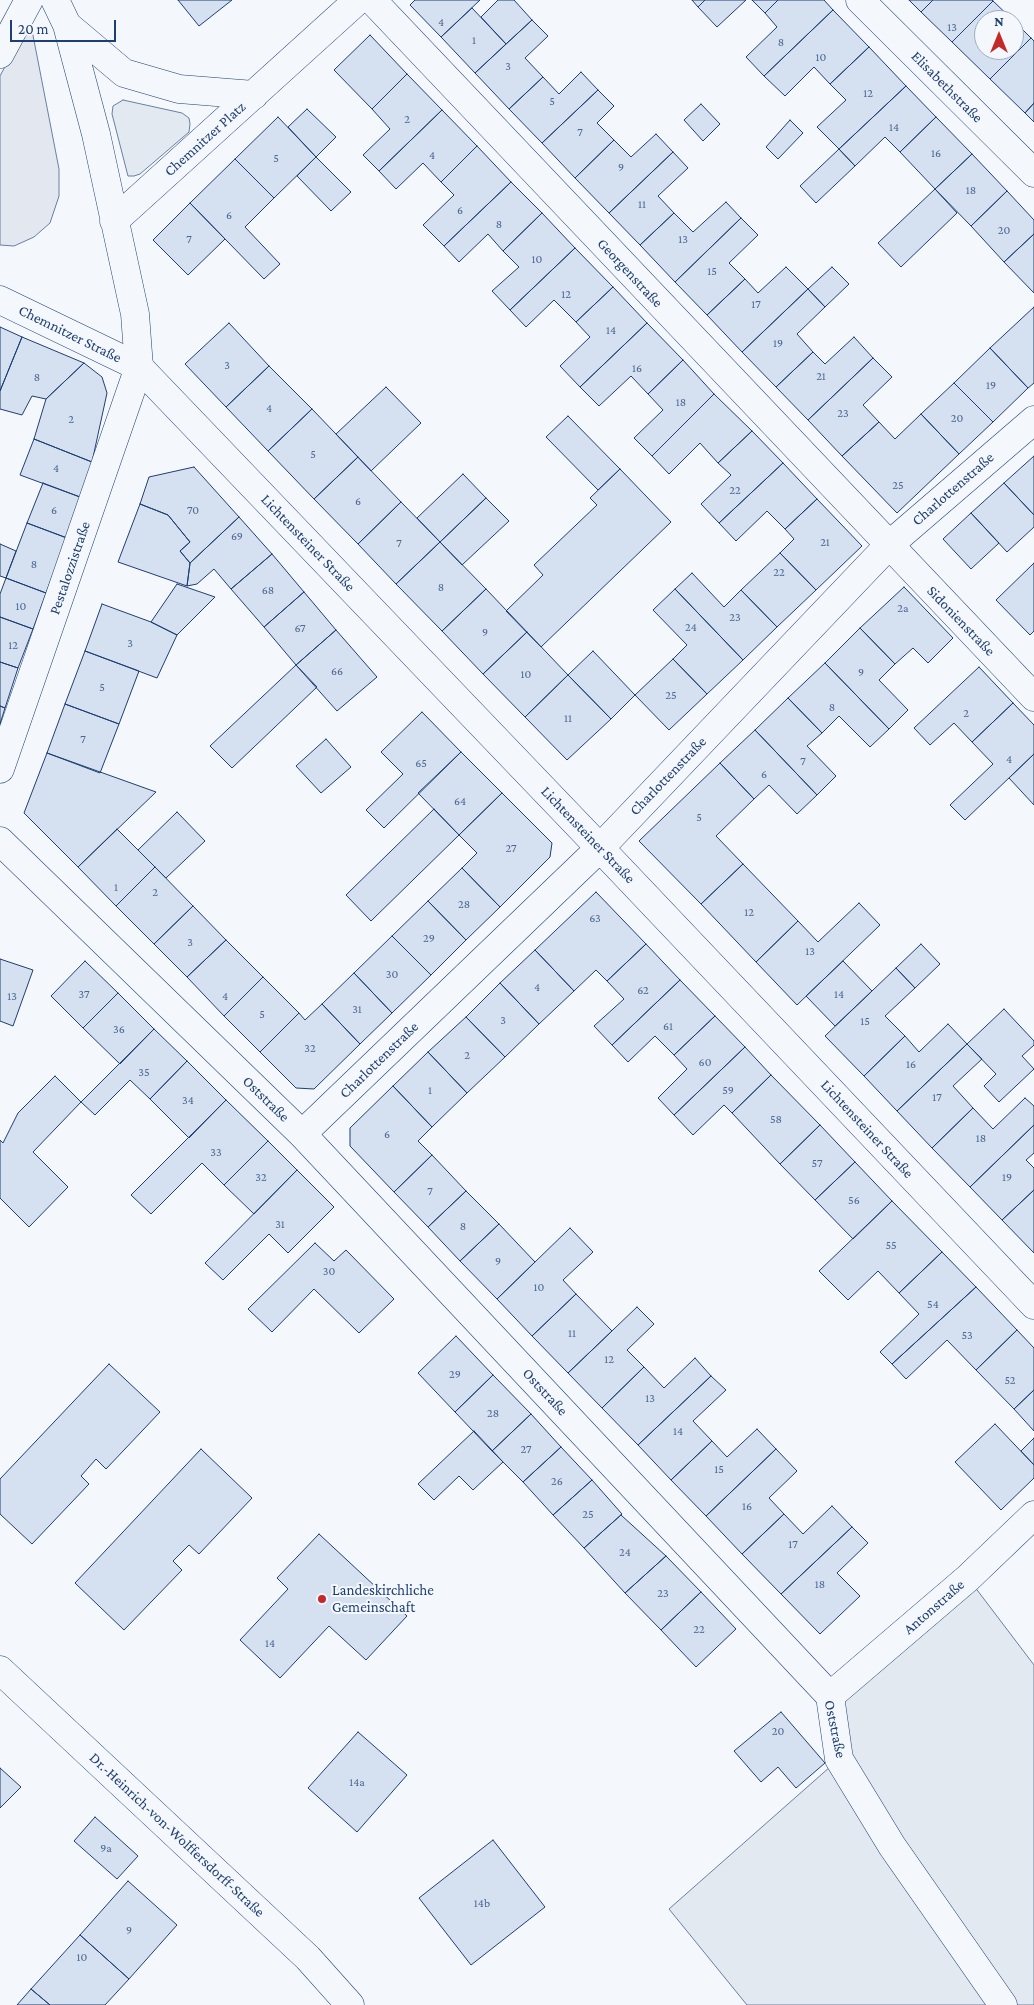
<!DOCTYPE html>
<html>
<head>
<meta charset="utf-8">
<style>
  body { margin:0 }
  #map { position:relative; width:1034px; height:2005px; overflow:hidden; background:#f4f7fb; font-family:"Crimson Pro",serif }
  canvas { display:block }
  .north { position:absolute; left:974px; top:10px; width:50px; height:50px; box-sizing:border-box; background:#f4f7fb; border:1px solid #9eadc5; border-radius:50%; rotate:0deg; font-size:14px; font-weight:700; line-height:20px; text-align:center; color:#1d3f73 }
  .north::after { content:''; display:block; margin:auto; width:18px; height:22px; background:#c62828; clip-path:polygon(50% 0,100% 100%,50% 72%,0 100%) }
  .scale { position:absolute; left:10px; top:20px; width:106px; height:22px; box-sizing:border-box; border:2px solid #1d3f73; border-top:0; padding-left:6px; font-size:15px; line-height:18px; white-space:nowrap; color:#1d3f73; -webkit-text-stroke:4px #f4f7fb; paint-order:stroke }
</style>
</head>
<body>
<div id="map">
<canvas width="1034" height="2005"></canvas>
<div class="north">N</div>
<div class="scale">20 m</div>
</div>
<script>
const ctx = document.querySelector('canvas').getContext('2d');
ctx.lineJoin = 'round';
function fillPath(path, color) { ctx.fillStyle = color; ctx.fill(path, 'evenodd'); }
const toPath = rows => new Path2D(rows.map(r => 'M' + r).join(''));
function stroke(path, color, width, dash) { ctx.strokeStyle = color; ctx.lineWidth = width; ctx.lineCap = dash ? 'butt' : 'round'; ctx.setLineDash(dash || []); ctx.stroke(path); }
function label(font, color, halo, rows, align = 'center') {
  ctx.font = font + ' "Crimson Pro",serif'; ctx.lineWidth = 4; ctx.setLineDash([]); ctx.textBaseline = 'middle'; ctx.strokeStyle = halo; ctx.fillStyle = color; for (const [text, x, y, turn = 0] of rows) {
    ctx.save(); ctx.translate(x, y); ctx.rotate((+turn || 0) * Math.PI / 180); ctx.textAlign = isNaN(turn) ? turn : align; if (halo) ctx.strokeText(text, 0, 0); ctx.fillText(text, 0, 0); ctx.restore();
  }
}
const green = toPath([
  [123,100,182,113,189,118,190,124,189,132,140,174,134,176,128,176,112,114,113,106,123,100],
  [968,1578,1034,1665,1034,2005,747,2005,669,1909,839,1759,830,1696,968,1578]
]);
fillPath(green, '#e3e9f0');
stroke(green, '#687fa3', 1);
const parking = toPath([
  [30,20,59,169,59,196,50,223,34,237,14,246,0,245,0,76,30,20]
]);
fillPath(parking, '#e3e8f0');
stroke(parking, '#687fa3', 1);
const building = toPath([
  [178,0,232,0,199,26,178,0],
  [415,0,480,0,441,37,410,5,415,0],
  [498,0,514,0,532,20,506,44,481,17,498,0],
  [692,0,705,0,698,7,692,0],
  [705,0,746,0,717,27,698,7,705,0],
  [752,0,778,0,765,13,752,0],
  [778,0,824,0,833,10,764,76,746,57,777,27,765,13,778,0],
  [909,0,933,0,921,12,909,0],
  [933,0,992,0,993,1,952,42,921,12,933,0],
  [993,1,1013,20,984,20,984,50,1014,50,1014,21,1031,38,990,79,952,42,993,1],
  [472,8,506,44,475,73,441,37,472,8],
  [833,10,869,47,830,84,814,67,785,96,764,76,833,10],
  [532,20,548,36,525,58,543,77,509,109,475,73,532,20],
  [370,35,407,74,372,109,334,70,370,35],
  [1031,38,1034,41,1034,103,1025,113,990,79,1031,38],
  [869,47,906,86,839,149,817,127,846,100,830,84,869,47],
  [581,72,598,90,542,143,509,109,543,77,559,94,581,72],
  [407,74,442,110,379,171,363,155,390,129,372,109,407,74],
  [906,86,936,117,900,152,885,137,855,166,839,149,906,86],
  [598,90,614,106,597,123,614,140,575,178,542,143,598,90],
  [1034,103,1034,122,1025,113,1034,103],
  [701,104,720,124,703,141,684,120,701,104],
  [307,109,336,137,316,157,288,127,307,109],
  [442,110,477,146,441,182,423,163,396,189,379,171,442,110],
  [278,117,316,157,274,198,235,159,278,117],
  [936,117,972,154,935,189,900,152,936,117],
  [790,120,803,133,778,159,766,147,790,120],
  [656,134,673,152,609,213,575,178,614,140,631,157,656,134],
  [477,146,511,182,444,246,423,225,454,195,441,182,477,146],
  [839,149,855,166,816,203,800,186,839,149],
  [673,152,688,168,658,196,674,213,640,245,609,213,673,152],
  [972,154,1007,191,971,226,935,189,972,154],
  [316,157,351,192,331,211,297,176,316,157],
  [235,159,274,198,245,227,280,264,264,279,190,203,235,159],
  [511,182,542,213,503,251,488,234,459,262,444,246,511,182],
  [935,189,957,213,901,267,878,243,935,189],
  [1007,191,1034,220,1034,234,1004,262,971,226,1007,191],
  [726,202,741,218,675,282,640,245,674,213,693,232,726,202],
  [190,203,225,239,188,275,153,240,190,203],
  [542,213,575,248,510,310,492,291,519,267,503,251,542,213],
  [741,218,758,235,729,263,745,279,707,315,675,282,741,218],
  [1034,234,1034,293,1004,262,1034,234],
  [575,248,613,287,576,322,554,300,526,327,510,310,575,248],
  [786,267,808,289,742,352,707,315,745,279,758,293,786,267],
  [832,267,849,284,825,307,808,289,832,267],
  [613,287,647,323,580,387,560,366,590,337,576,322,613,287],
  [808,289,825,307,797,334,813,352,776,387,742,352,808,289],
  [1034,307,1034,383,1028,388,990,348,1034,307],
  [229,323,269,366,226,407,185,364,229,323],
  [647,323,683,360,648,394,631,376,599,406,580,387,647,323],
  [0,327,22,337,0,391,0,327],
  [22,337,84,363,46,399,32,396,22,415,0,409,0,391,22,337],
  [854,337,873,358,808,420,776,387,813,352,825,364,854,337],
  [990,348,1028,388,993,422,954,383,990,348],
  [873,358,892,377,863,405,879,422,842,456,808,420,873,358],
  [683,360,714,394,652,456,634,438,663,410,648,394,683,360],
  [84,363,102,377,107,393,92,462,34,439,46,399,84,363],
  [269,366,312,409,268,451,226,407,269,366],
  [954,383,993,422,959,454,921,414,954,383],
  [386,387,421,423,371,471,336,434,386,387],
  [714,394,752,431,718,463,700,443,669,474,652,456,714,394],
  [312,409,358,457,314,499,268,451,312,409],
  [921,414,959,454,897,513,842,456,879,422,895,439,921,414],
  [568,416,620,469,598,490,546,437,568,416],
  [752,431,783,463,719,523,701,504,731,475,718,463,752,431],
  [34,439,92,462,80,497,20,475,34,439],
  [1034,456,1034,515,1004,483,1034,456],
  [358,457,401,502,358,544,314,499,358,457],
  [783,463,817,499,785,529,767,511,736,541,719,523,783,463],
  [194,467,239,517,190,563,180,551,190,542,168,515,140,504,149,477,194,467],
  [620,469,671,522,541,647,506,611,543,575,534,565,597,505,590,498,620,469],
  [463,474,486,498,440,542,417,518,463,474],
  [43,483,80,497,67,538,27,523,43,483],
  [1004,483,1034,515,1034,527,1007,552,971,513,1004,483],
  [486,498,509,521,462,565,440,542,486,498],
  [817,499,862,546,816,590,780,553,794,539,785,529,817,499],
  [401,502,440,542,396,584,358,544,401,502],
  [140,504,168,515,190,542,180,551,190,563,187,586,118,562,140,504],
  [971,513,999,543,971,569,943,539,971,513],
  [239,517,272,554,231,589,214,569,197,584,187,586,190,563,239,517],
  [27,523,67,538,46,593,6,578,27,523],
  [440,542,486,589,442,631,396,584,440,542],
  [0,544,16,551,6,578,0,576,0,544],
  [780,553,816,590,777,627,741,590,780,553],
  [272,554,304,592,264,627,231,589,272,554],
  [1034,563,1034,631,1030,635,996,600,1034,563],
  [692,573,724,607,741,590,777,627,743,660,675,589,692,573],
  [6,578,46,593,33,629,0,617,0,594,6,578],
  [177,584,215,597,177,635,151,622,177,584],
  [904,587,953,638,928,663,913,648,895,664,860,628,904,587],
  [486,589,527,632,483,674,442,631,486,589],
  [675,589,743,660,707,694,673,659,687,645,653,610,675,589],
  [304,592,336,630,296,665,264,627,304,592],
  [102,604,151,622,177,635,157,678,85,651,102,604],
  [0,617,33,629,18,668,0,662,0,617],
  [860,628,895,664,879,680,908,710,889,729,825,663,860,628],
  [336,630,377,677,337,711,296,665,336,630],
  [527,632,568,675,525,717,483,674,527,632],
  [85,651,139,671,119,724,65,704,85,651],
  [593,651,635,695,611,719,568,675,593,651],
  [673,659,707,694,669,730,635,695,673,659],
  [0,662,18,668,5,708,0,706,0,662],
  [825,663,889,729,870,747,839,716,822,733,788,698,825,663],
  [296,665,317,687,232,768,210,746,296,665],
  [979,667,1013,703,972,742,954,723,930,745,914,728,979,667],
  [568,675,611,719,567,760,525,717,568,675],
  [788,698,822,733,807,746,836,776,817,795,755,730,788,698],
  [1013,703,1034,725,1034,754,965,820,950,805,993,764,972,742,1013,703],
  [65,704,119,724,100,773,47,753,65,704],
  [0,706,5,708,0,724,0,706],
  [422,712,461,752,384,828,366,810,403,774,381,752,422,712],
  [755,730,817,795,797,814,769,785,754,799,720,763,755,730],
  [326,739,351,767,321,793,296,766,326,739],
  [461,752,502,793,459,835,418,793,461,752],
  [47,753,156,792,78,867,24,813,47,753],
  [1034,754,1034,805,1009,778,1034,754],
  [720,763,754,799,716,836,743,864,701,904,639,841,720,763],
  [502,793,552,843,550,857,500,907,462,868,477,853,459,835,502,793],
  [434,809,459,835,371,921,346,895,434,809],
  [177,812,205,841,166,878,138,850,177,812],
  [117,829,155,867,116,906,78,867,117,829],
  [743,864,798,921,756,962,701,904,743,864],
  [155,867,193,906,154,944,116,906,155,867],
  [462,868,500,907,466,940,428,901,462,868],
  [596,892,646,944,607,981,596,970,574,991,535,950,596,892],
  [428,901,466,940,431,975,392,936,428,901],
  [859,903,880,925,797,1005,756,962,798,921,818,942,859,903],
  [193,906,226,940,187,977,154,944,193,906],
  [392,936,431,975,392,1013,354,973,392,936],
  [226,940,263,977,224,1016,187,977,226,940],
  [646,944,680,980,612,1045,594,1026,624,999,607,981,646,944],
  [921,944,940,964,915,988,896,968,921,944],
  [535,950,574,991,539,1024,500,983,535,950],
  [0,959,33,970,13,1026,0,1021,0,959],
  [85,961,118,993,83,1028,51,996,85,961],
  [843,961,872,991,835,1026,806,996,843,961],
  [896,968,915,988,885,1016,905,1036,864,1076,825,1036,896,968],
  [354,973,392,1013,360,1044,322,1004,354,973],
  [263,977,299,1013,260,1052,224,1016,263,977],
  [680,980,715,1016,674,1055,655,1036,628,1062,612,1045,680,980],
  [500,983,539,1024,505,1057,466,1017,500,983],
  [118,993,154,1029,120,1064,83,1028,118,993],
  [322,1004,360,1044,314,1089,296,1088,260,1052,299,1013,305,1020,322,1004],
  [1004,1009,1034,1041,1034,1045,1022,1056,1034,1069,999,1102,984,1086,996,1074,967,1044,1004,1009],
  [715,1016,745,1047,674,1115,658,1098,687,1069,674,1055,715,1016],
  [466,1017,505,1057,467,1093,428,1052,466,1017],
  [948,1024,967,1044,897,1111,864,1076,905,1036,919,1052,948,1024],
  [154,1029,187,1061,150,1099,130,1080,95,1115,81,1102,154,1029],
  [967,1044,982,1059,953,1086,973,1108,932,1148,897,1111,967,1044],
  [745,1047,771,1075,732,1113,724,1105,693,1135,674,1115,745,1047],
  [428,1052,467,1093,432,1127,393,1086,428,1052],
  [187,1061,226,1100,189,1138,150,1099,187,1061],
  [771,1075,820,1125,780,1164,732,1113,771,1075],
  [55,1076,81,1102,33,1152,68,1187,29,1227,0,1198,0,1140,3,1143,18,1113,55,1076],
  [393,1086,432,1127,418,1141,432,1155,394,1192,350,1146,350,1128,393,1086],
  [1025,1098,1034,1106,1034,1125,970,1187,932,1148,973,1108,993,1129,1025,1098],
  [226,1100,268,1141,224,1185,202,1163,151,1214,131,1195,226,1100],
  [820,1125,855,1162,815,1200,780,1164,820,1125],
  [1034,1125,1034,1153,1026,1160,1034,1168,1034,1190,1002,1220,970,1187,1034,1125],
  [268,1141,297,1170,254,1214,224,1185,268,1141],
  [432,1155,466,1191,428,1227,394,1192,432,1155],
  [855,1162,892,1201,853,1239,815,1200,855,1162],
  [297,1170,334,1207,288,1253,269,1234,223,1280,205,1263,297,1170],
  [1034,1190,1034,1253,1002,1220,1034,1190],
  [466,1191,499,1224,460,1261,428,1227,466,1191],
  [892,1201,942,1252,899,1293,878,1271,848,1300,819,1271,892,1201],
  [499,1224,535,1262,497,1299,460,1261,499,1224],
  [570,1228,593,1252,563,1280,576,1294,532,1336,497,1299,570,1228],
  [315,1243,334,1261,346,1250,394,1299,359,1333,314,1289,272,1332,248,1309,315,1243],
  [942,1252,976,1287,892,1364,880,1352,919,1314,899,1293,942,1252],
  [976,1287,1017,1330,976,1370,947,1340,906,1379,892,1364,976,1287],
  [576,1294,612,1331,568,1373,532,1336,576,1294],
  [637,1307,654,1324,627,1350,644,1367,602,1408,568,1373,637,1307],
  [1017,1330,1034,1348,1034,1390,1014,1409,976,1370,1017,1330],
  [456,1336,493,1375,455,1412,418,1373,456,1336],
  [695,1358,711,1376,638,1445,602,1408,644,1367,664,1388,695,1358],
  [109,1364,160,1412,106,1469,96,1459,81,1476,89,1484,32,1544,0,1514,0,1479,109,1364],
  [493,1375,531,1414,492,1451,455,1412,493,1375],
  [711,1376,726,1390,693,1421,712,1441,671,1480,638,1445,711,1376],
  [1034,1390,1034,1431,1014,1409,1034,1390],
  [531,1414,561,1447,523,1482,492,1451,531,1414],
  [995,1424,1034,1465,1034,1478,1001,1510,955,1462,995,1424],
  [757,1429,776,1449,706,1516,671,1480,712,1441,727,1457,757,1429],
  [474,1431,503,1462,473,1490,459,1476,434,1500,418,1484,474,1431],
  [1034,1438,1034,1465,1021,1451,1034,1438],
  [561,1447,592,1480,553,1515,523,1482,561,1447],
  [201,1449,252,1498,199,1554,189,1545,173,1561,182,1570,124,1630,75,1583,201,1449],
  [776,1449,797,1471,769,1498,784,1514,742,1554,706,1516,776,1449],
  [592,1480,622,1514,584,1548,553,1515,592,1480],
  [832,1506,852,1527,781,1594,742,1554,784,1514,803,1534,832,1506],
  [621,1515,666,1556,625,1593,584,1548,621,1515],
  [852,1527,868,1543,837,1573,860,1596,820,1634,781,1594,852,1527],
  [319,1534,407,1616,366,1660,329,1626,280,1678,240,1640,288,1589,277,1578,319,1534],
  [666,1556,701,1592,661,1630,625,1593,666,1556],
  [701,1592,736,1629,696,1667,661,1630,701,1592],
  [781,1712,825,1763,796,1788,778,1767,761,1782,734,1751,781,1712],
  [358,1732,407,1775,357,1832,308,1788,358,1732],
  [0,1768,21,1787,0,1808,0,1768],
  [95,1817,138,1856,117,1879,74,1841,95,1817],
  [493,1840,545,1907,471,1965,419,1898,493,1840],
  [128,1881,177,1925,129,1979,80,1935,128,1881],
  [80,1935,129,1979,105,2005,50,2005,31,1989,80,1935],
  [31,1989,50,2005,17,2005,31,1989]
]);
fillPath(building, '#d5e0f0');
stroke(building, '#1d3f73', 1);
const minor = toPath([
  [372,0,1034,697],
  [860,0,1034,173],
  [0,54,29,0],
  [0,300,139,367,600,848,1034,1305],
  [0,841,302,1134,830,1696,839,1759,892,1846,1003,2005],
  [302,1134,600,848,889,545,1034,420],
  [0,1670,308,1958,350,2005],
  [830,1696,968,1578,1034,1515]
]);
const tertiary = toPath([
  [67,25,124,73,179,89,254,95],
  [114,221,358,0],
  [0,769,139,367,135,314,96,134,67,25,55,0]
]);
stroke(minor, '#1d3f73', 29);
stroke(tertiary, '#1d3f73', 29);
stroke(minor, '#f4f7fb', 28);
stroke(tertiary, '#f4f7fb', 28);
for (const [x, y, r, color] of [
  [322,1599,5,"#c62828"]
]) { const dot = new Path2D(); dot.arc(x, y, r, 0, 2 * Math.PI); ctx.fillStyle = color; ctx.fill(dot); stroke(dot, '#f4f7fb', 2); }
label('12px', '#4b6792', null, [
  ["4",441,22],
  ["13",952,27],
  ["1",474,40],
  ["8",781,42],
  ["10",821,57],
  ["3",508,66],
  ["12",868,93],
  ["5",552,101],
  ["2",407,119],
  ["14",894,127],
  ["7",580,132],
  ["16",936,153],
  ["4",432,155],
  ["5",276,158],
  ["9",621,167],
  ["18",971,190],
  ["11",642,204],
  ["6",460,210],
  ["6",229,215],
  ["8",499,224],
  ["20",1004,230],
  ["7",189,239],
  ["13",683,239],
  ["10",537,259],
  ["15",712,271],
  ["12",566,294],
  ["17",756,304],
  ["14",611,330],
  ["19",778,343],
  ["3",227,365],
  ["16",637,368],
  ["21",821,376],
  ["8",37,377],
  ["19",991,385],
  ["18",681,402],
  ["4",269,408],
  ["23",843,413],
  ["20",957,418],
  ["2",71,419],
  ["5",313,454],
  ["4",56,468],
  ["25",898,485],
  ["22",735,490],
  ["6",358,501],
  ["6",54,510],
  ["70",193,510],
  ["69",237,536],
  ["21",825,542],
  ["7",399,543],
  ["8",34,564],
  ["22",779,572],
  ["8",441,587],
  ["68",268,590],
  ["10",21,606],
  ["2a",903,608],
  ["23",735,617],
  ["24",691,627],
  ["67",300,628],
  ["9",485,632],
  ["3",130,643],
  ["12",13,645],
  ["66",337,671],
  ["9",861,672],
  ["10",526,674],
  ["5",102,687],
  ["25",671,695],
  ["8",832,707],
  ["2",966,713],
  ["11",568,718],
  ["7",83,739],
  ["4",1009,759],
  ["7",803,761],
  ["65",421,763],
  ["6",764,774],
  ["64",460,801],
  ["5",699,817],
  ["27",511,848],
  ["1",116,887],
  ["2",155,892],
  ["28",464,904],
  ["12",749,912],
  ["63",595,918],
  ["29",429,938],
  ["3",190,942],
  ["13",810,951],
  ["30",392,974],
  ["4",537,987],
  ["62",643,990],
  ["37",84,994],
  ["14",839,994],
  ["13",12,996],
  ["4",225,996],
  ["31",357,1009],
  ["5",262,1014],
  ["3",503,1020],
  ["15",865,1021],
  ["61",668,1026],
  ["36",119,1029],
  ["32",310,1048],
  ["2",467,1055],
  ["60",705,1062],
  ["16",911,1064],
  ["35",144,1072],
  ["1",430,1090],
  ["59",728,1090],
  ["17",937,1097],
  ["34",188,1100],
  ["58",776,1119],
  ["6",387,1134],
  ["18",981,1138],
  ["33",216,1152],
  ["57",817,1163],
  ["32",261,1177],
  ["19",1007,1177],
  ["7",430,1191],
  ["56",854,1200],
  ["31",280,1224],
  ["8",463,1226],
  ["55",891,1245],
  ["9",498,1261],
  ["30",329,1271],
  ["10",539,1287],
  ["54",933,1304],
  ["11",572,1333],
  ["53",967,1335],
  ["12",609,1359],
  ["29",455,1374],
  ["52",1010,1380],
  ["13",650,1398],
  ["28",493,1413],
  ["14",678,1431],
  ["27",526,1449],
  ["15",719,1469],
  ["26",557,1481],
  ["16",747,1506],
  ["25",588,1514],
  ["17",793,1544],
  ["24",625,1552],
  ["18",820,1584],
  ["23",663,1593],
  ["22",699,1629],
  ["14",270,1643],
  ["20",778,1731],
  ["14a",357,1782],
  ["9a",106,1848],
  ["14b",482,1903],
  ["9",129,1930],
  ["10",82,1957]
]);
label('15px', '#1d3f73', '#f4f7fb', [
  ["Elisabethstraße",947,87,45],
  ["Chemnitzer Platz",205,139,-42],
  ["Georgenstraße",630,273,47],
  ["Chemnitzer Straße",70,334,26],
  ["Charlottenstraße",953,489,-41],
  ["Lichtensteiner Straße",308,543,46],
  ["Pestalozzistraße",70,568,-71],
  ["Sidonienstraße",961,621,46],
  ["Charlottenstraße",668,776,-46],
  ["Lichtensteiner Straße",588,835,46],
  ["Charlottenstraße",379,1060,-44],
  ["Oststraße",266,1099,44],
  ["Lichtensteiner Straße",867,1129,47],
  ["Oststraße",545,1392,47],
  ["Antonstraße",934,1607,-41],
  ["Oststraße",835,1729,78],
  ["Dr.-Heinrich-von-Wolffersdorff-Straße",177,1835,43]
]);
label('15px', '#1d3f73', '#f4f7fb', [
  ["Landeskirchliche",332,1590],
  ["Gemeinschaft",332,1607]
], 'left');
</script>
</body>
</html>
